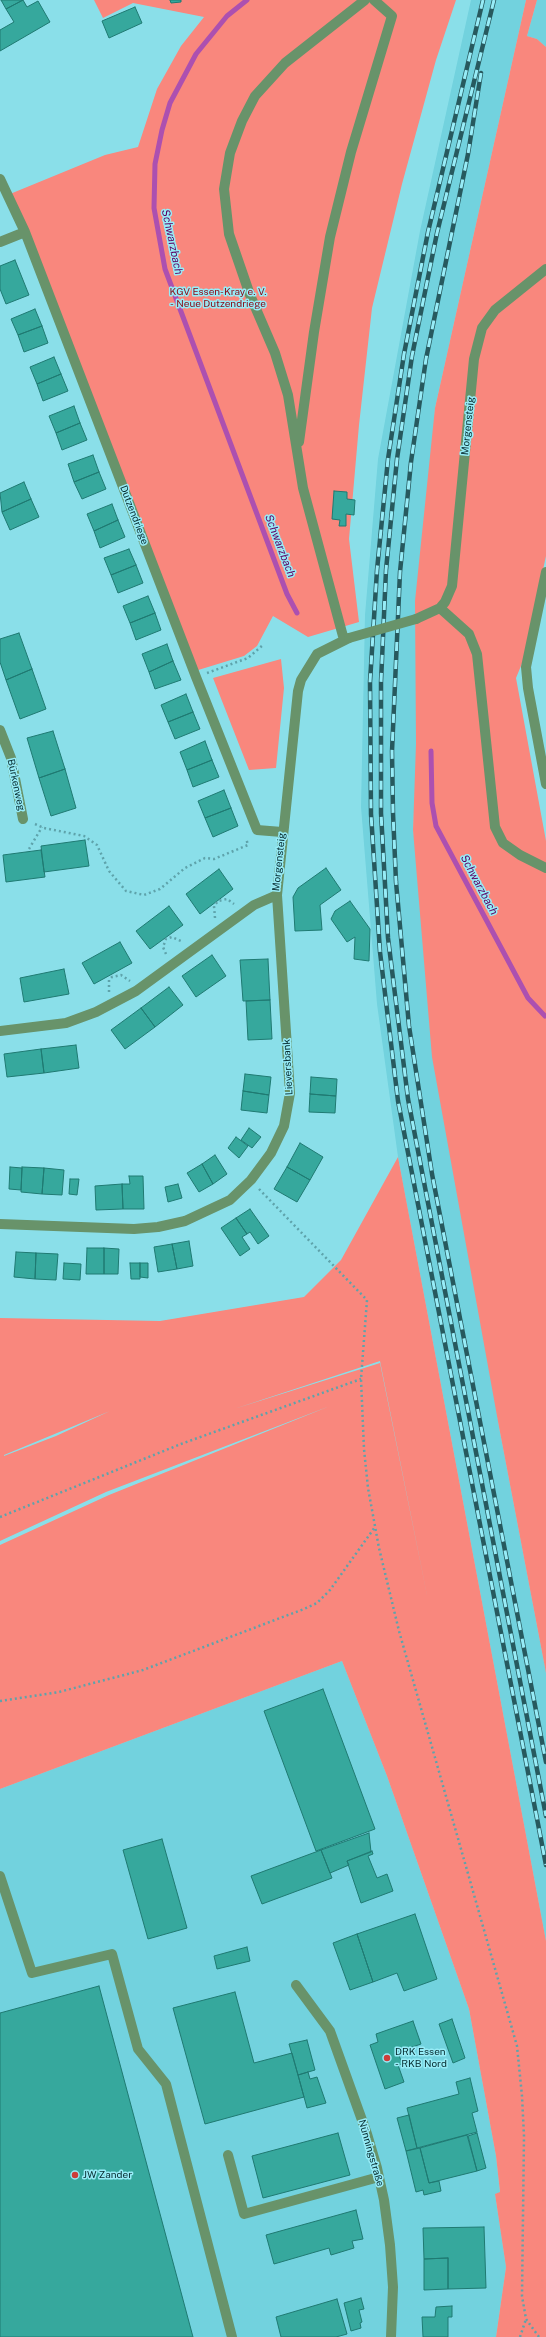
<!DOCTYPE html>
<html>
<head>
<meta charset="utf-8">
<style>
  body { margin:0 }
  canvas { display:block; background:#8adfe9 }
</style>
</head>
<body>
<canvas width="546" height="2337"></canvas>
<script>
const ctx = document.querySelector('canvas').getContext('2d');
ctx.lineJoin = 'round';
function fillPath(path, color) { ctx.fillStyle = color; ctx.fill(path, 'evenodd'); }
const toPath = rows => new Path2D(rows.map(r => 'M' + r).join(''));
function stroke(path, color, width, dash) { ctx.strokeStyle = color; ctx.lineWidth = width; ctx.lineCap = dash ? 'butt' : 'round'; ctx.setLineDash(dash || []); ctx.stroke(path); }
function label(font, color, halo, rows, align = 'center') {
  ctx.font = font + ' "Public Sans",sans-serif'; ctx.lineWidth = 3; ctx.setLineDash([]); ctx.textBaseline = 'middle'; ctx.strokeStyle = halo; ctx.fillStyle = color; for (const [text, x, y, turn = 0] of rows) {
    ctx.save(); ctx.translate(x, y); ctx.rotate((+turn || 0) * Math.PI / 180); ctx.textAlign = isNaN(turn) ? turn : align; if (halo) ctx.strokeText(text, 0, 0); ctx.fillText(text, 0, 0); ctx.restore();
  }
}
fillPath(toPath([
  [471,0,526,0,435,408,413,830,499,1427,546,1673,546,1941,398,1157,377,1004,361,807,365,615,378,459,420,231],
  [537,0,546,0,546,47,537,39,527,36],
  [342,1661,387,1776,469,2009,496,2156,500,2193,495,2194,506,2267,496,2337,0,2337,0,1789]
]), '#72d2de');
fillPath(toPath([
  [94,0,456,0,436,60,402,184,372,308,359,425,349,539,359,622,308,637,273,616,257,646,244,656,195,671,10,194,105,155,138,147,157,89,181,46,204,17,133,3,103,18],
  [526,0,537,0,527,36,537,39,546,47,546,268,482,328,546,271,546,556,523,661,516,678,546,841,546,1673,499,1427,432,1057,413,830,416,744,415,601,435,408],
  [281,659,284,688,276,768,249,770,213,678],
  [398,1157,546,1941,546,2337,496,2337,506,2267,495,2194,500,2192,496,2156,469,2009,387,1776,342,1661,0,1789,0,1545,109,1495,330,1406,106,1492,0,1541,0,1318,160,1321,304,1297,341,1260],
  [380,1361,430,1610,380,1363,234,1409],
  [110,1411,56,1436,4,1456,4,1455]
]), '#f9877d');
stroke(toPath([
  [247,0,227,16,196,54,170,103,162,130,155,164,154,208,165,269,287,594,297,613],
  [431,751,432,803,436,826,528,998,545,1016]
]), '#ac50b0', 5);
const building = toPath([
  [1,0,23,0,6,9,1,0],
  [23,0,27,7,38,1,50,22,0,51,0,30,14,22,6,9,23,0],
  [170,0,181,0,181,2,171,3,170,0],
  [135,7,142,23,109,38,102,21,135,7],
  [15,260,29,295,6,304,0,289,0,266,15,260],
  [35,309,42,326,18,335,11,319,35,309],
  [42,326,48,343,24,352,18,335,42,326],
  [54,357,61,374,37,384,30,367,54,357],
  [61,374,68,391,43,401,37,384,61,374],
  [74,406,80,423,56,433,49,416,74,406],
  [80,423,87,440,62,450,56,433,80,423],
  [93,455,99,472,74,482,68,464,93,455],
  [99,472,106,489,82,499,74,482,99,472],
  [24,482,31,499,2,512,0,493,24,482],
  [334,491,347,492,347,499,355,500,354,515,346,514,346,526,339,526,340,520,332,519,334,491],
  [31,499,39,517,10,530,2,512,31,499],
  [112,504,118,520,94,531,87,514,112,504],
  [118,520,125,537,100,548,94,531,118,520],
  [129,549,136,565,111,575,104,558,129,549],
  [136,565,143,583,118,593,111,575,136,565],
  [148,596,155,613,130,623,123,606,148,596],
  [155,613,161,630,136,640,130,623,155,613],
  [19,633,32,669,6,680,0,662,0,639,19,633],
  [167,644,173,661,149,672,142,654,167,644],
  [173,661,181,680,155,689,149,672,173,661],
  [32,669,46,709,20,719,6,680,32,669],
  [186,694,193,712,168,722,161,705,186,694],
  [193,712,200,729,175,739,168,722,193,712],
  [53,731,65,769,39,778,27,738,53,731],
  [205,741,212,760,187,770,180,752,205,741],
  [212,760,219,777,193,787,187,770,212,760],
  [65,769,76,808,51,816,39,778,65,769],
  [224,790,231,808,205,818,198,801,224,790],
  [231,808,238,826,213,837,205,818,231,808],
  [85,840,89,866,44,872,41,846,85,840],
  [41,850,45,877,6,882,3,855,41,850],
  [326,868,341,890,320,905,322,930,295,931,293,897,298,888,326,868],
  [219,869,233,889,200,914,186,894,219,869],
  [350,901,370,929,369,961,354,959,355,937,347,942,331,919,335,911,350,901],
  [169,906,183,925,150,949,136,931,169,906],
  [120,942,132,963,94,984,82,963,120,942],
  [212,955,226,976,196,997,182,976,212,955],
  [268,959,270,1000,243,1001,240,960,268,959],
  [64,969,69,994,24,1002,20,978,64,969],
  [169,987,183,1005,155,1027,141,1008,169,987],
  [270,1000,272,1039,248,1040,246,1001,270,1000],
  [141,1008,155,1027,125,1049,111,1030,141,1008],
  [76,1045,79,1068,44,1073,41,1049,76,1045],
  [41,1049,44,1073,7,1077,4,1054,41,1049],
  [245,1074,271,1077,269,1095,243,1091,245,1074],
  [311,1077,337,1079,336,1096,310,1094,311,1077],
  [243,1091,269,1095,267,1113,241,1110,243,1091],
  [310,1094,336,1096,335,1113,309,1112,310,1094],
  [249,1128,261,1137,252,1148,241,1140,249,1128],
  [236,1137,248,1146,239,1158,228,1148,236,1137],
  [300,1143,323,1157,310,1180,287,1167,300,1143],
  [215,1155,227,1174,213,1184,202,1164,215,1155],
  [202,1164,213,1184,199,1192,187,1173,202,1164],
  [10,1167,22,1168,21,1190,9,1189,10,1167],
  [22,1167,44,1168,42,1194,21,1192,22,1167],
  [287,1167,310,1180,297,1202,274,1189,287,1167],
  [44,1168,64,1170,62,1195,42,1194,44,1168],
  [129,1176,143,1176,144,1209,123,1209,122,1184,130,1184,129,1176],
  [70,1179,79,1179,77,1195,69,1194,70,1179],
  [122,1184,123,1209,96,1210,95,1186,122,1184],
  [178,1184,182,1198,168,1202,165,1187,178,1184],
  [250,1209,269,1236,258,1244,250,1232,247,1234,236,1218,250,1209],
  [236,1218,247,1234,242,1237,250,1249,240,1256,221,1228,236,1218],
  [189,1241,193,1266,177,1269,172,1244,189,1241],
  [172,1244,177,1269,158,1272,154,1247,172,1244],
  [87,1248,104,1248,104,1274,86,1274,87,1248],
  [104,1248,119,1249,118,1274,104,1274,104,1248],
  [16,1252,36,1253,35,1279,14,1277,16,1252],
  [36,1253,58,1254,56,1280,35,1279,36,1253],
  [64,1263,81,1264,80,1280,63,1279,64,1263],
  [130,1263,140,1263,140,1279,131,1279,130,1263],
  [140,1263,148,1263,148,1278,140,1277,140,1263],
  [323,1689,375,1829,316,1851,264,1711,323,1689],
  [369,1833,371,1852,347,1861,349,1865,330,1873,321,1850,369,1833],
  [162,1839,187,1928,148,1939,123,1850,162,1839],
  [321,1850,332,1878,262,1904,251,1876,321,1850],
  [372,1851,373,1854,368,1856,377,1878,387,1874,393,1891,361,1903,347,1861,372,1851],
  [415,1914,437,1979,404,1991,397,1973,373,1982,357,1934,415,1914],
  [357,1934,373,1982,350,1990,333,1943,357,1934],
  [247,1947,250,1961,217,1969,214,1956,247,1947],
  [99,1986,193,2337,0,2337,0,2013,99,1986],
  [235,1992,254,2063,292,2053,304,2097,205,2124,173,2008,235,1992],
  [452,2019,465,2058,453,2063,439,2024,452,2019],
  [413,2021,421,2044,398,2052,402,2064,398,2065,404,2082,385,2089,370,2045,378,2042,376,2034,413,2021],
  [307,2040,315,2070,298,2075,289,2044,307,2040],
  [308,2072,310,2079,317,2077,326,2103,307,2108,298,2075,308,2072],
  [470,2078,478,2111,472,2113,477,2132,417,2148,407,2108,459,2094,456,2082,470,2078],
  [409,2115,417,2148,406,2151,397,2118,409,2115],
  [338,2133,350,2175,263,2198,252,2156,338,2133],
  [477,2133,486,2168,477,2171,468,2136,477,2133],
  [467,2135,477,2171,429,2183,420,2148,467,2135],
  [420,2148,429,2183,439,2181,441,2191,424,2195,423,2190,416,2192,406,2151,420,2148],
  [356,2210,363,2239,352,2241,354,2248,331,2255,329,2248,274,2264,266,2235,356,2210],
  [484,2227,486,2288,448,2289,448,2258,424,2259,423,2228,484,2227],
  [448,2258,448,2289,424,2290,424,2259,448,2258],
  [361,2298,364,2309,359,2310,362,2322,360,2323,361,2328,351,2331,344,2303,361,2298],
  [337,2299,347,2334,336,2337,281,2337,276,2317,337,2299],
  [452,2306,452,2317,448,2317,448,2337,423,2337,422,2317,435,2317,436,2307,452,2306]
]);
fillPath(building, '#36a89d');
stroke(building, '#1f7a72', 1);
stroke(toPath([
  [207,673,248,658,263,645],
  [35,824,44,828,84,836,97,845,109,871,126,891,144,895,160,889,185,868,205,858,214,859,248,845,246,838],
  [29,849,42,827],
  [215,918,214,906,218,901,227,899,234,904],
  [166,954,163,947,166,939,172,937,181,941],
  [109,992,109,980,112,977,121,975,130,981],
  [259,1189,367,1300,361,1379,364,1449,368,1488,379,1548,399,1631,517,2046,522,2096,524,2136,522,2296,526,2319,539,2337],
  [0,1517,181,1444,361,1379],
  [0,1701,59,1692,143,1670,304,1609,317,1603,330,1590,375,1527],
  [520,2337,526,2319]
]), '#5ea3ab', 2.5, [2, 3]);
stroke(toPath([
  [0,179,25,232,196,677,257,830,282,832],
  [0,242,25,232],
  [299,442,314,332,330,237,351,152,392,16,374,0],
  [546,572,526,667,528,688,546,784],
  [440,608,469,634,477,654,495,827,503,843,520,855,546,868],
  [416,619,440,608,445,602,452,586,474,359,482,328,495,310,546,269],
  [344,640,303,488,288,395,275,353,250,295,229,234,224,189,230,153,242,121,255,96,285,63,365,0],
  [0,730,11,758,23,819],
  [0,1031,66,1023,96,1012,136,991,254,905,277,895],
  [0,1224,134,1229,158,1227,185,1221,230,1200,251,1180,271,1153,284,1126,290,1093,277,895,298,691,301,680,317,654,349,638],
  [0,1876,32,1973,112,1954,138,2049,166,2084,232,2337],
  [296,1985,330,2031,367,2134,377,2168,384,2200,390,2245,393,2287,391,2337],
  [228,2155,244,2214,379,2177]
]), '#68936a', 10);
const rail = toPath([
  [483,0,428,232,404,354,388,459,377,570,370,682,371,814,380,952,398,1101,546,1865],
  [494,0,437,233,412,356,397,459,386,570,381,682,381,813,388,938,408,1099,546,1816],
  [481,73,468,154,426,359,411,462,400,572,392,751,393,813,396,882,409,1026,432,1174,546,1762]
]);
stroke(rail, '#27595e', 4.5);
stroke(rail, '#97ecf7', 3, [9]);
stroke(toPath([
  [349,638,416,619]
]), '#68936a', 10);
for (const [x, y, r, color] of [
  [387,2058,4,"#cc3d3a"],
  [75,2175,4,"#cc3d3a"]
]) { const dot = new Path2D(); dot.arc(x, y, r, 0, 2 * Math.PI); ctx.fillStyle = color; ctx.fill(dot); stroke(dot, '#97ecf7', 1.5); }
label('10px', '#8b0712', '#97ecf7', [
  ["KGV Essen-Kray e. V.",218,292],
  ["- Neue Dutzendriege",218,304]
]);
label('10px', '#062c30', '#97ecf7', [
  ["Morgensteig",468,426,-84],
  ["Dutzendriege",134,515,69],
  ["Bürkenweg",16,785,78],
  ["Morgensteig",279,862,-84],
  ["Lieversbank",288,1067,-93],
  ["Nünningstraße",371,2153,74]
]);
label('10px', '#062c30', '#97ecf7', [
  ["DRK Essen",395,2052],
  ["- RKB Nord",395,2064],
  ["JW Zander",83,2175]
], 'left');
label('italic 11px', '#5d0062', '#97ecf7', [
  ["Schwarzbach",172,242,78],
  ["Schwarzbach",280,546,69],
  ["Schwarzbach",479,885,62]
]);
</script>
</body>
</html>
